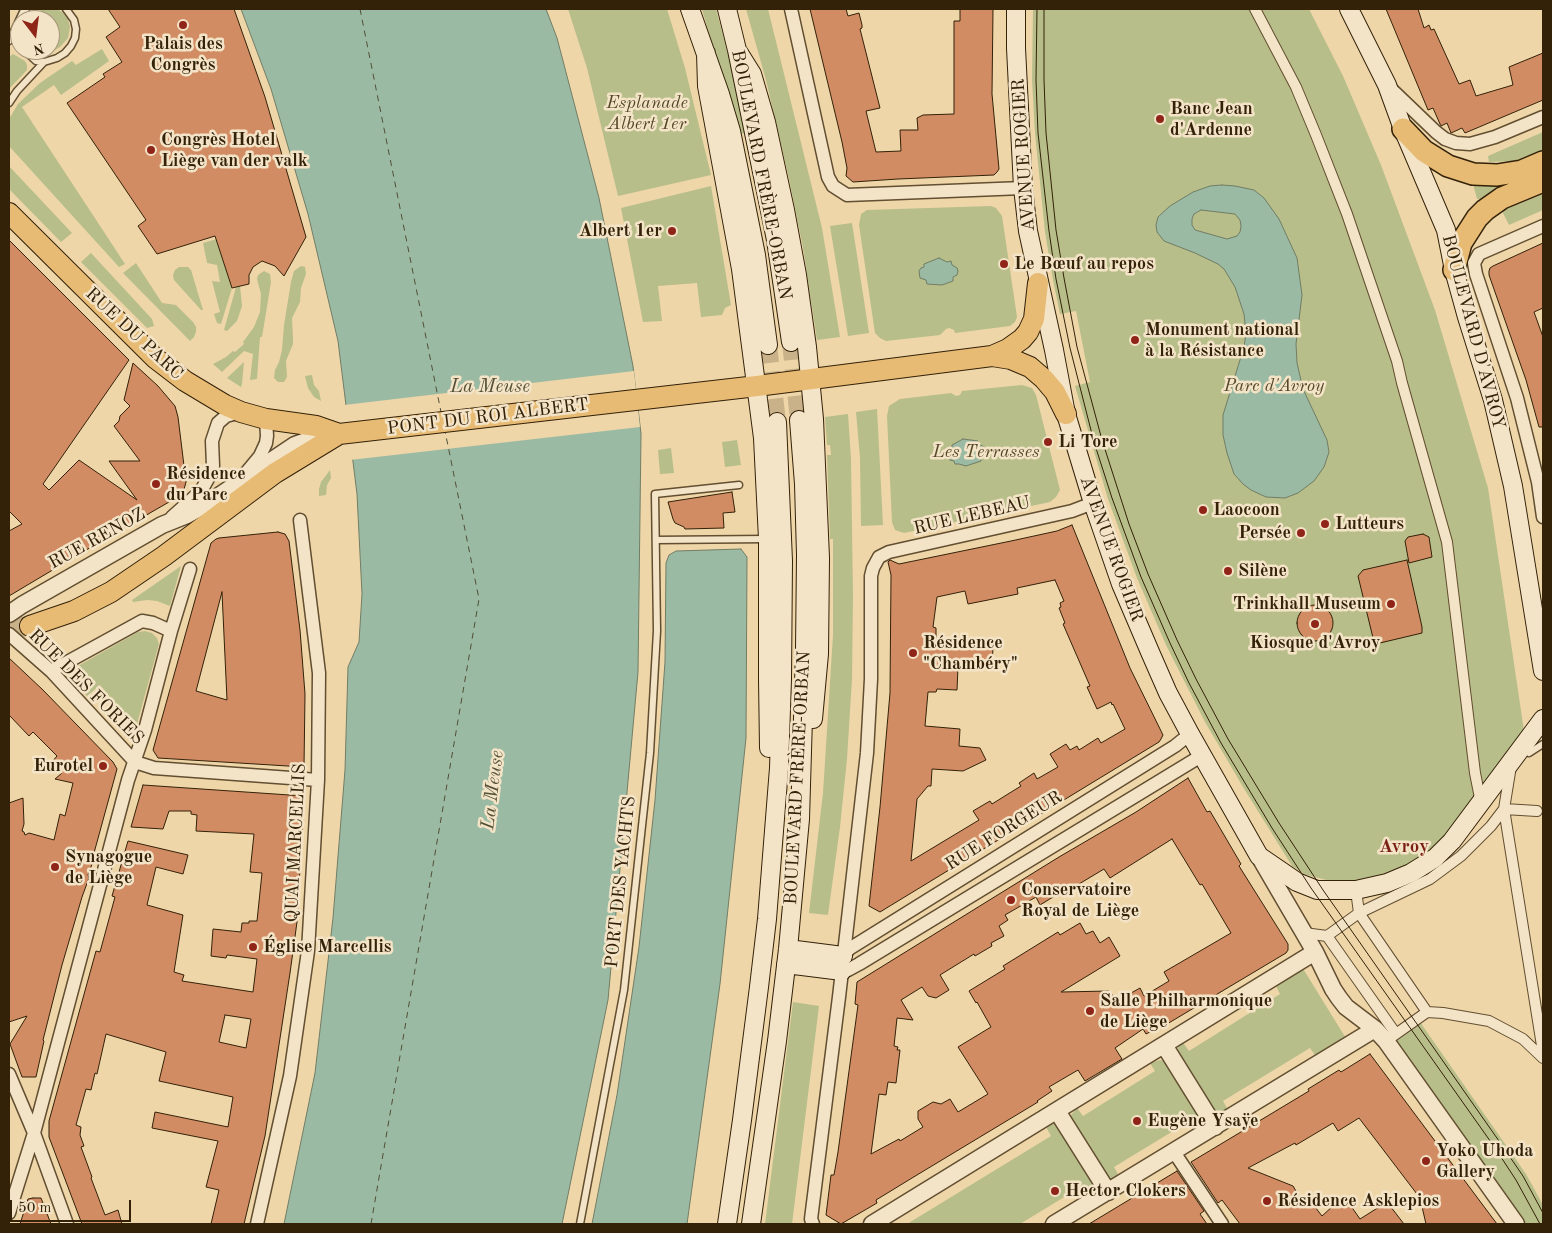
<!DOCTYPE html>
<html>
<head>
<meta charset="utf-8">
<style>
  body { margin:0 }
  #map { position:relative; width:1552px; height:1233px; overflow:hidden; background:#eed6a9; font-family:"Old Standard TT",serif }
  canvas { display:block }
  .frame { position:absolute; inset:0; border:10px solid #332108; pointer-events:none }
  .north { position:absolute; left:10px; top:10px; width:50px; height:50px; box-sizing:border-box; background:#f4e4c7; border:1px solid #a7967b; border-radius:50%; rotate:165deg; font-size:14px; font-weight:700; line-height:20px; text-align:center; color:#332108 }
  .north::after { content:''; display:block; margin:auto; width:18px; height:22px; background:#8f2418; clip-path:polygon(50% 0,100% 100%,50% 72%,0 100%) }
  .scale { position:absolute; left:10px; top:1200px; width:121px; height:22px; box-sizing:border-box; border:2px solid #332108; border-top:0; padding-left:6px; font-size:15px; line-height:18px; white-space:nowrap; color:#332108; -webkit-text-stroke:4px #f4e4c7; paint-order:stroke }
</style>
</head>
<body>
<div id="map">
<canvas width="1552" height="1233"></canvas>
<div class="frame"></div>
<div class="north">N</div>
<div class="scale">50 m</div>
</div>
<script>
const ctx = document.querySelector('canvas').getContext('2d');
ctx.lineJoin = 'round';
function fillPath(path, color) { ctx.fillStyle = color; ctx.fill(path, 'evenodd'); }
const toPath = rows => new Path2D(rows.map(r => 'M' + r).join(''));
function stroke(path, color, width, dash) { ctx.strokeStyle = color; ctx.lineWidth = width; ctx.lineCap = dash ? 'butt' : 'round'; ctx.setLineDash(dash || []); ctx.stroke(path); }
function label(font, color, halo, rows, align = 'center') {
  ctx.font = font + ' "Old Standard TT",serif'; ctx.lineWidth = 5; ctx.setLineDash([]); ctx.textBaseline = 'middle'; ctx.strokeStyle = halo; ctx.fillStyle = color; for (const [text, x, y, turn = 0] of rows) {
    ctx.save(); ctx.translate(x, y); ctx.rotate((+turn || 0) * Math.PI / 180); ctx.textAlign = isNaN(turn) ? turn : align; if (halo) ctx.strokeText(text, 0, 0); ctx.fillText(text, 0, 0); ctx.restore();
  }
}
fillPath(toPath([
  [44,9,54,9,61,11,68,19,70,27,68,38,60,47,50,53,37,52,34,50,50,50,50,20,27,20,29,16],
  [568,9,667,9,685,68,711,175,618,196,587,68],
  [702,9,716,9,749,132,737,135],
  [746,9,768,9,822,228,840,337,817,340,803,248,789,179,766,80],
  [1033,9,1309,9,1343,76,1381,165,1435,310,1488,488,1524,731,1448,838,1429,853,1387,875,1366,880,1348,882,1330,881,1304,874,1292,866,1243,787,1205,722,1166,645,1137,578,1108,499,1075,386,1090,382,1076,311,1060,314,1053,280,1045,232,1035,133,1032,80],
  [102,49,109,61,61,95,54,85,22,107,125,264,119,267,9,146,9,119,18,104,40,83,72,61,76,65],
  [13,54,25,61,27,65,27,70,9,89,9,57],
  [1543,132,1543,150,1523,159,1511,161,1489,162,1488,156],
  [9,166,72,233,61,242,9,189],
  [1473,184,1499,186,1500,188,1480,199,1477,199],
  [711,186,731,305,725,308,722,315,701,317,697,283,658,286,662,321,643,322,621,208],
  [1543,194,1543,210,1509,225,1502,211],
  [991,206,996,208,1002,216,1017,317,1015,322,1010,326,955,333,954,330,949,328,946,329,940,335,886,341,880,338,875,333,859,225,861,214,867,210],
  [852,223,869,333,848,336,830,226],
  [217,239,232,288,221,324,217,323,214,314,220,312,212,281,220,282,217,265,207,263,203,243],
  [91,253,152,319,154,326,147,328,81,262],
  [136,263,162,303,176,305,193,322,196,327,196,332,194,337,190,341,123,273],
  [301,266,305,267,306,274,301,288,300,302,292,318,293,339,293,344,286,361,287,377,284,382,278,382,274,378,275,370,279,362,282,350,284,325,291,282,294,271],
  [179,267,188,267,191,270,203,310,201,310,174,280,173,275,175,270],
  [264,271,270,274,271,282,262,337,260,337,257,379,250,380,253,354,244,351,222,372,213,364,226,357,233,351,235,352,244,344,243,342,254,327,260,312,261,294,257,279,258,275],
  [240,286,242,306,237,321,227,331,224,330,236,287],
  [244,362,242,384,241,387,227,378],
  [312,375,314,385,319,391,321,401,314,397,308,388,305,376],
  [1022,385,1032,388,1036,395,1060,490,1056,497,1050,502,904,533,895,530,892,522,887,416,889,406,900,399,951,393,956,396,960,395,962,391],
  [877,409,883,525,861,526,860,458,856,412],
  [848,414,851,459,853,596,852,679,847,759,840,827,828,915,809,913,823,793,833,635,833,539,830,539,827,455,831,455,830,445,827,445,825,417],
  [737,440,741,465,725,467,722,442],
  [671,448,674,473,660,474,658,450],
  [330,470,331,478,327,485,326,495,319,496,319,489,321,482],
  [181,566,170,606,157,601,147,600,133,602,132,600],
  [145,631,152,633,157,638,159,644,137,724,132,723,100,685,87,696,76,685,74,679,74,670,78,666,138,632],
  [1302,967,1347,1040,1317,1058,1310,1048,1223,1101,1229,1112,1222,1114,1217,1113,1213,1111,1177,1053,1179,1044,1182,1041,1189,1051,1280,994,1275,984],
  [793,1002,819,1006,792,1224,765,1224],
  [1420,1022,1526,1174,1543,1205,1543,1224,1519,1224,1390,1043],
  [1160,1060,1165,1061,1201,1119,1200,1128,1194,1132,1188,1122,1114,1167,1120,1178,1113,1179,1109,1179,1071,1119,1071,1115,1077,1108,1083,1116,1155,1071,1150,1063],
  [1050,1123,1059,1126,1094,1183,1094,1187,1090,1195,1084,1185,1020,1224,907,1224,1051,1136,1045,1125]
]), '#b7be89');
const water = toPath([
  [241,9,546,9,557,38,599,198,633,366,641,434,638,672,608,1000,562,1224,284,1224,315,1073,333,918,345,770,348,667,359,642,362,594,357,494,338,341,308,214,271,89,241,9],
  [1222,185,1235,186,1254,190,1264,198,1279,219,1297,258,1302,295,1296,344,1297,363,1303,389,1327,440,1329,452,1324,467,1314,481,1298,493,1285,498,1266,497,1251,490,1243,484,1234,474,1227,453,1223,435,1223,415,1244,347,1246,333,1244,314,1235,287,1224,269,1218,264,1195,253,1164,241,1157,232,1156,225,1158,217,1170,206,1193,192,1210,186,1222,185],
  [1201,210,1235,214,1240,220,1241,226,1240,232,1237,236,1227,239,1195,230,1192,225,1192,219,1194,214,1201,210],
  [939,258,947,262,951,261,952,265,957,268,958,271,957,275,953,277,953,281,942,285,927,284,926,280,920,278,919,271,921,268,924,267,924,264,939,258],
  [963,439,978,441,979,444,984,447,986,453,981,457,981,461,966,466,959,464,955,464,954,461,950,460,947,458,948,452,952,449,952,445,963,439],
  [741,549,747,557,746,738,720,984,687,1224,592,1224,617,1095,639,947,655,800,665,662,666,563,669,555,676,551,741,549]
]);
fillPath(water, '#9bbaa3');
stroke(water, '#717d65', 1);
fillPath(toPath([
  [634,371,640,427,350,460,344,405]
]), '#eed6a9');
stroke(toPath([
  [360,9,441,412],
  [371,1224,479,599,445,431]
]), '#524f36', 1, [6, 5]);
const building = toPath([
  [108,9,234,9,265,97,306,237,284,276,275,266,262,261,253,267,249,275,249,284,232,288,215,236,157,254,138,226,146,220,67,103,105,77,103,74,122,62,106,37,120,27,108,9],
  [810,9,846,9,848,16,859,13,862,25,862,28,860,29,880,108,866,111,876,152,901,151,900,130,918,130,917,118,923,115,954,114,954,21,960,21,960,9,993,9,992,94,999,169,997,172,994,175,898,179,853,182,846,176,847,168,842,142,810,9],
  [1386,9,1418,9,1424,28,1429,25,1431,30,1434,29,1459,84,1470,80,1476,96,1513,85,1509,67,1543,53,1543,100,1465,133,1462,128,1451,133,1447,123,1441,126,1440,124,1433,108,1428,110,1386,9],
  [9,240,129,360,43,484,49,490,79,460,137,500,109,461,140,461,114,426,119,421,120,416,130,406,124,400,133,363,158,386,175,406,178,417,186,482,183,493,176,498,103,540,9,596,9,531,22,524,9,511,9,240],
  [1543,243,1543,308,1534,312,1543,337,1543,427,1539,427,1526,380,1489,275,1489,271,1490,268,1493,266,1543,243],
  [732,492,735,512,723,513,724,528,685,529,684,527,675,523,673,519,668,502,732,492],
  [1072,525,1130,668,1163,735,1161,739,1159,742,880,912,869,906,880,807,890,693,891,575,888,562,890,560,899,564,1011,541,1057,531,1072,525],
  [1055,580,1064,601,1060,603,1061,607,1059,608,1065,623,1063,624,1090,686,1087,687,1097,709,1111,702,1112,705,1113,704,1125,729,1101,743,1098,738,1079,750,1077,746,1070,750,1066,744,1050,754,1058,767,1037,779,1034,773,1019,783,1021,786,1008,794,992,804,990,801,973,811,979,820,911,861,917,799,928,786,931,786,932,769,963,771,986,760,980,748,959,746,960,729,925,726,928,692,936,692,937,689,957,690,958,667,992,669,993,646,936,643,936,628,933,627,937,597,965,591,968,604,1018,594,1017,588,1055,580],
  [278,532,285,534,289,541,300,630,305,694,304,767,158,758,153,750,211,543,216,539,219,538,278,532],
  [222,592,227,700,196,691,222,592],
  [1423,534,1429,537,1432,557,1409,563,1405,541,1408,537,1423,534],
  [1407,560,1422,627,1422,633,1380,643,1374,642,1358,576,1363,570,1407,560],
  '1297 623a18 18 0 1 1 36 0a18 18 0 1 1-36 0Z',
  [9,658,43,690,113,762,117,769,94,853,95,856,88,875,89,878,82,897,62,965,43,1040,44,1041,36,1077,22,1077,10,1044,27,1016,9,1022,9,803,23,798,24,824,22,831,24,832,25,835,29,833,54,840,60,814,65,816,73,783,55,779,62,773,52,762,57,756,33,732,29,736,9,715,9,658],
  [1188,778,1207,812,1210,811,1241,864,1239,866,1288,944,1288,950,1286,953,1162,1027,1161,1026,1146,1034,1143,1029,1115,1048,1122,1059,1085,1081,1078,1070,1049,1087,1052,1091,1037,1101,1038,1102,912,1178,876,1200,877,1203,841,1224,826,1215,831,1175,834,1175,838,1152,858,1005,855,1004,857,982,1059,857,1136,812,1188,778],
  [1172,839,1200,885,1202,884,1231,933,1164,972,1169,981,1144,996,1140,988,1117,1001,1109,991,1061,992,1120,956,1109,937,1100,943,1093,931,1086,934,1080,923,1060,935,1058,932,1003,966,1005,969,969,991,976,1003,977,1002,991,1027,958,1047,988,1094,958,1112,950,1099,941,1104,933,1102,918,1111,918,1119,923,1127,900,1141,899,1139,871,1154,879,1094,886,1095,888,1082,896,1083,900,1050,897,1050,898,1047,894,1046,897,1018,913,1020,901,1000,922,987,928,996,936,998,949,990,940,975,974,954,975,956,992,946,991,943,1004,936,999,926,1008,920,1005,915,1036,897,1040,905,1058,894,1059,896,1104,869,1110,878,1172,839],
  [143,785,304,796,297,922,290,973,265,1136,244,1224,211,1224,219,1190,206,1187,218,1141,152,1128,155,1112,228,1127,233,1097,159,1081,166,1052,106,1034,97,1074,95,1073,91,1090,86,1089,76,1125,81,1127,80,1135,84,1146,81,1147,92,1177,91,1178,105,1215,118,1210,122,1224,82,1224,49,1137,49,1121,96,951,100,952,115,897,112,896,128,841,188,855,183,874,156,867,147,905,183,915,174,972,184,975,182,981,253,992,257,959,227,955,226,958,211,956,213,929,241,932,242,923,249,923,249,921,257,921,262,873,250,872,254,834,196,831,197,815,191,814,191,811,169,811,163,829,131,827,143,785],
  [225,1015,251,1019,246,1048,219,1042,225,1015],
  [1370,1054,1497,1224,1426,1224,1420,1198,1359,1118,1338,1131,1333,1123,1296,1145,1295,1143,1248,1168,1293,1186,1305,1206,1312,1203,1322,1216,1344,1196,1360,1219,1387,1202,1404,1224,1240,1224,1222,1200,1218,1203,1191,1162,1309,1091,1308,1089,1339,1070,1341,1072,1370,1054],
  [1177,1171,1204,1211,1200,1214,1207,1224,1089,1224,1177,1171],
  [33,1198,41,1198,51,1224,20,1224,28,1199,33,1198]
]);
fillPath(building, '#d18c64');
stroke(building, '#332108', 1);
stroke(toPath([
  [791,342,799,420],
  [768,345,777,422]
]), '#c9b289', 18, [18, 9]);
stroke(toPath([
  [9,628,30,626]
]), '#c9b289', 20, [20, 10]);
const service = toPath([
  [9,41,14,31],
  [20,45,14,31,23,12,26,9],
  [24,50,36,61,44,62,57,58,65,53,71,46,75,38,76,29,74,20,66,9],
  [9,103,17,91,44,62],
  [656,540,767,539],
  [1529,753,1543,744],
  [580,1224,624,990,650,753,657,631,655,494,739,485]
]);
const pedestrian = toPath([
  [1255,9,1296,87,1316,135,1347,214,1397,361,1402,383,1447,542,1475,773,1481,803],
  [1511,766,1504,809,1543,1052],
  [1356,890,1359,913,1427,1012],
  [1304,933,1327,936,1359,913,1430,879,1461,856,1491,826,1504,809,1537,811],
  [1327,936,1396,1034],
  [1386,1041,1427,1012,1443,1013,1489,1021,1523,1039,1543,1058]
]);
const minor = toPath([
  [791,9,828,177,833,186,847,195,1023,188],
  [1389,87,1436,132,1445,139,1456,143,1470,144,1495,137,1543,117],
  [1543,226,1479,254,1474,263,1476,274,1517,398,1538,482,1543,517],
  [245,474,260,456,266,443,267,436,266,419],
  [172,517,201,491,210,475,213,466,212,441,218,423,226,416,241,412],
  [171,631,190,569],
  [9,634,51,671,135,762,154,768,318,780],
  [843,956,849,949,1175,746,1190,734],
  [842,971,848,970,859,964,1201,756],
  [9,1074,34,1133,67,1224],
  [1174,1152,1222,1224],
  [9,1213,34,1133,128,780,145,730,171,631,153,623,142,621,51,671],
  [257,1224,290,1076,308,951,318,780,319,673,300,520],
  [813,1224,811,1219,839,997,867,753,871,679,871,576,873,568,879,557,889,552,1072,511,1093,503]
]);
const tertiary = toPath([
  [9,614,22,605,162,525,187,515,210,502,295,445,314,438,331,436],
  [1259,856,1315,952,1333,989,1339,998,1346,1007,1375,1029,1386,1041,1516,1224],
  [1164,1045,1215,1127],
  [1057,1111,1108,1192],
  [872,1224,1315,952],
  [1054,1224,1375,1029]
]);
const secondary = toPath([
  [690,9,720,94,731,131,756,255,768,345],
  [727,9,737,50,776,240,791,342],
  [1016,9,1016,48,1023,188,1028,231,1054,350,1066,414,1093,503,1121,584,1150,652,1168,693,1190,734,1259,856,1297,882,1317,890,1356,890,1387,883,1411,873,1435,858,1452,841,1543,719],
  [1349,9,1387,85,1403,129,1446,230,1454,270,1467,317,1493,400,1513,486,1543,671],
  [737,50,752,74,766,122,785,210,797,275,807,347,814,419,820,558,819,654,813,719],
  [706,53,707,86,741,269,763,438,768,539,768,679,769,748],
  [788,949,843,956],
  [786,964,842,971],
  [727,1224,742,1120,759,987,767,919,779,768,782,679,783,561,777,422],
  [751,1224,777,1041,788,949,800,819,805,650,806,555,804,484,799,420]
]);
const primary = toPath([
  [9,213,155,358,185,381,225,405,241,412,266,419,316,426,339,434],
  [992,356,1008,349,1022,339,1028,332,1034,319,1038,283],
  [30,626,74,611,111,592,164,556,275,473,339,434,757,386,992,356,1011,359,1030,367,1044,379,1055,392,1066,414]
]);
const trunk = toPath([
  [1403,129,1424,151,1448,166,1473,174,1497,175,1522,171,1543,162],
  [1454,270,1461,243,1477,218,1485,210,1502,198,1543,181]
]);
stroke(service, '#624e30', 9);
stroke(pedestrian, '#624e30', 12);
stroke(minor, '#624e30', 15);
stroke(tertiary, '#624e30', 19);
stroke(secondary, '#332108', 20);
stroke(primary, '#332108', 22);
stroke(trunk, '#332108', 24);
stroke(service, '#f4e4c7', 6);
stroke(pedestrian, '#f4e4c7', 10);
stroke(minor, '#f4e4c7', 12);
stroke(tertiary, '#f4e4c7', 16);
stroke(secondary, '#f4e4c7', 18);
stroke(primary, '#e7bb74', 20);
stroke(trunk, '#e7bb74', 21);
stroke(toPath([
  [1037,9,1036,80,1038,133,1049,231,1056,279,1070,348,1094,442,1112,498,1141,577,1170,643,1189,683,1221,743,1272,828,1311,888,1493,1145,1516,1180,1540,1224],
  [1044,9,1044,80,1046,133,1056,230,1064,278,1077,347,1102,440,1129,524,1148,574,1177,640,1196,679,1228,739,1279,823,1323,890,1499,1141,1523,1176,1543,1213]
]), '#332108', 1);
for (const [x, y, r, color] of [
  [183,25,5,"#8f2418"],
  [1160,119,5,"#8f2418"],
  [151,150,5,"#8f2418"],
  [672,231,5,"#8f2418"],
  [1004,264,5,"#8f2418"],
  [1135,340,5,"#8f2418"],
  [1048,442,5,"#8f2418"],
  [156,484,5,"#8f2418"],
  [1203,510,5,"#8f2418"],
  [1325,524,5,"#8f2418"],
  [1301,533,5,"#8f2418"],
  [1228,571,5,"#8f2418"],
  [1391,604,5,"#8f2418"],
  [1315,624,5,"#8f2418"],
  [913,653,5,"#8f2418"],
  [103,766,5,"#8f2418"],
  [55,867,5,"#8f2418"],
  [1011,900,5,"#8f2418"],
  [253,947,5,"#8f2418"],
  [1090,1011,5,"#8f2418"],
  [1137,1121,5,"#8f2418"],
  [1426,1161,5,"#8f2418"],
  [1055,1191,5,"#8f2418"],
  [1267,1201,5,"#8f2418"]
]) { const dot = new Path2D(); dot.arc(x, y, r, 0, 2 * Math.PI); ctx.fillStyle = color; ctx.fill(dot); stroke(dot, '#f4e4c7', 2); }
label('bold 18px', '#332108', '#f4e4c7', [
  ["Palais des",183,44,"center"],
  ["Congrès",183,65,"center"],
  ["Banc Jean",1170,109],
  ["d'Ardenne",1170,130],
  ["Congrès Hotel",161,140],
  ["Liège van der valk",161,161],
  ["Albert 1er",662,231,"right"],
  ["Le Bœuf au repos",1014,264],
  ["Monument national",1145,330],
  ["à la Résistance",1145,351],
  ["Li Tore",1058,442],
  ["Résidence",166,474],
  ["du Parc",166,495],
  ["Laocoon",1213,510],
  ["Lutteurs",1335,524],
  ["Persée",1291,533,"right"],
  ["Silène",1238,571],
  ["Trinkhall Museum",1381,604,"right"],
  ["Résidence",923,643],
  ["\"Chambéry\"",923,664],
  ["Kiosque d'Avroy",1315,643,"center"],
  ["Eurotel",93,766,"right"],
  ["Synagogue",65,857],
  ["de Liège",65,878],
  ["Conservatoire",1021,890],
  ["Royal de Liège",1021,911],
  ["Église Marcellis",263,947],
  ["Salle Philharmonique",1100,1001],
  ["de Liège",1100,1022],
  ["Eugène Ysaÿe",1147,1121],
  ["Yoko Uhoda",1436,1151],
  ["Gallery",1436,1172],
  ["Hector Clokers",1065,1191],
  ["Résidence Asklepios",1277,1201]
], 'left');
label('italic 18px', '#544828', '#f4e4c7', [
  ["Esplanade",647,103],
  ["Albert 1er",647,124],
  ["Parc d'Avroy",1274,386],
  ["Les Terrasses",986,452]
]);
label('18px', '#332108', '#f4e4c7', [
  ["AVENUE ROGIER",1024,155,-94],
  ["BOULEVARD FRÈRE-ORBAN",761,175,79],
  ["BOULEVARD D'AVROY",1473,332,75],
  ["RUE DU PARC",134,334,43],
  ["PONT DU ROI ALBERT",488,417,-7],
  ["RUE LEBEAU",972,516,-13],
  ["RUE RENOZ",97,539,-29],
  ["AVENUE ROGIER",1111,549,70],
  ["RUE DES FORIES",86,687,45],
  ["BOULEVARD FRÈRE-ORBAN",798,778,-87],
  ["RUE FORGEUR",1004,831,-32],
  ["QUAI MARCELLIS",296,843,-87],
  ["PORT DES YACHTS",621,882,-84]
]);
label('italic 19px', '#524f36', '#f4e4c7', [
  ["La Meuse",490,387],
  ["La Meuse",493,790,-83]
]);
label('bold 19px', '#7a1f14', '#f4e4c7', [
  ["Avroy",1404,847]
]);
</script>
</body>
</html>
